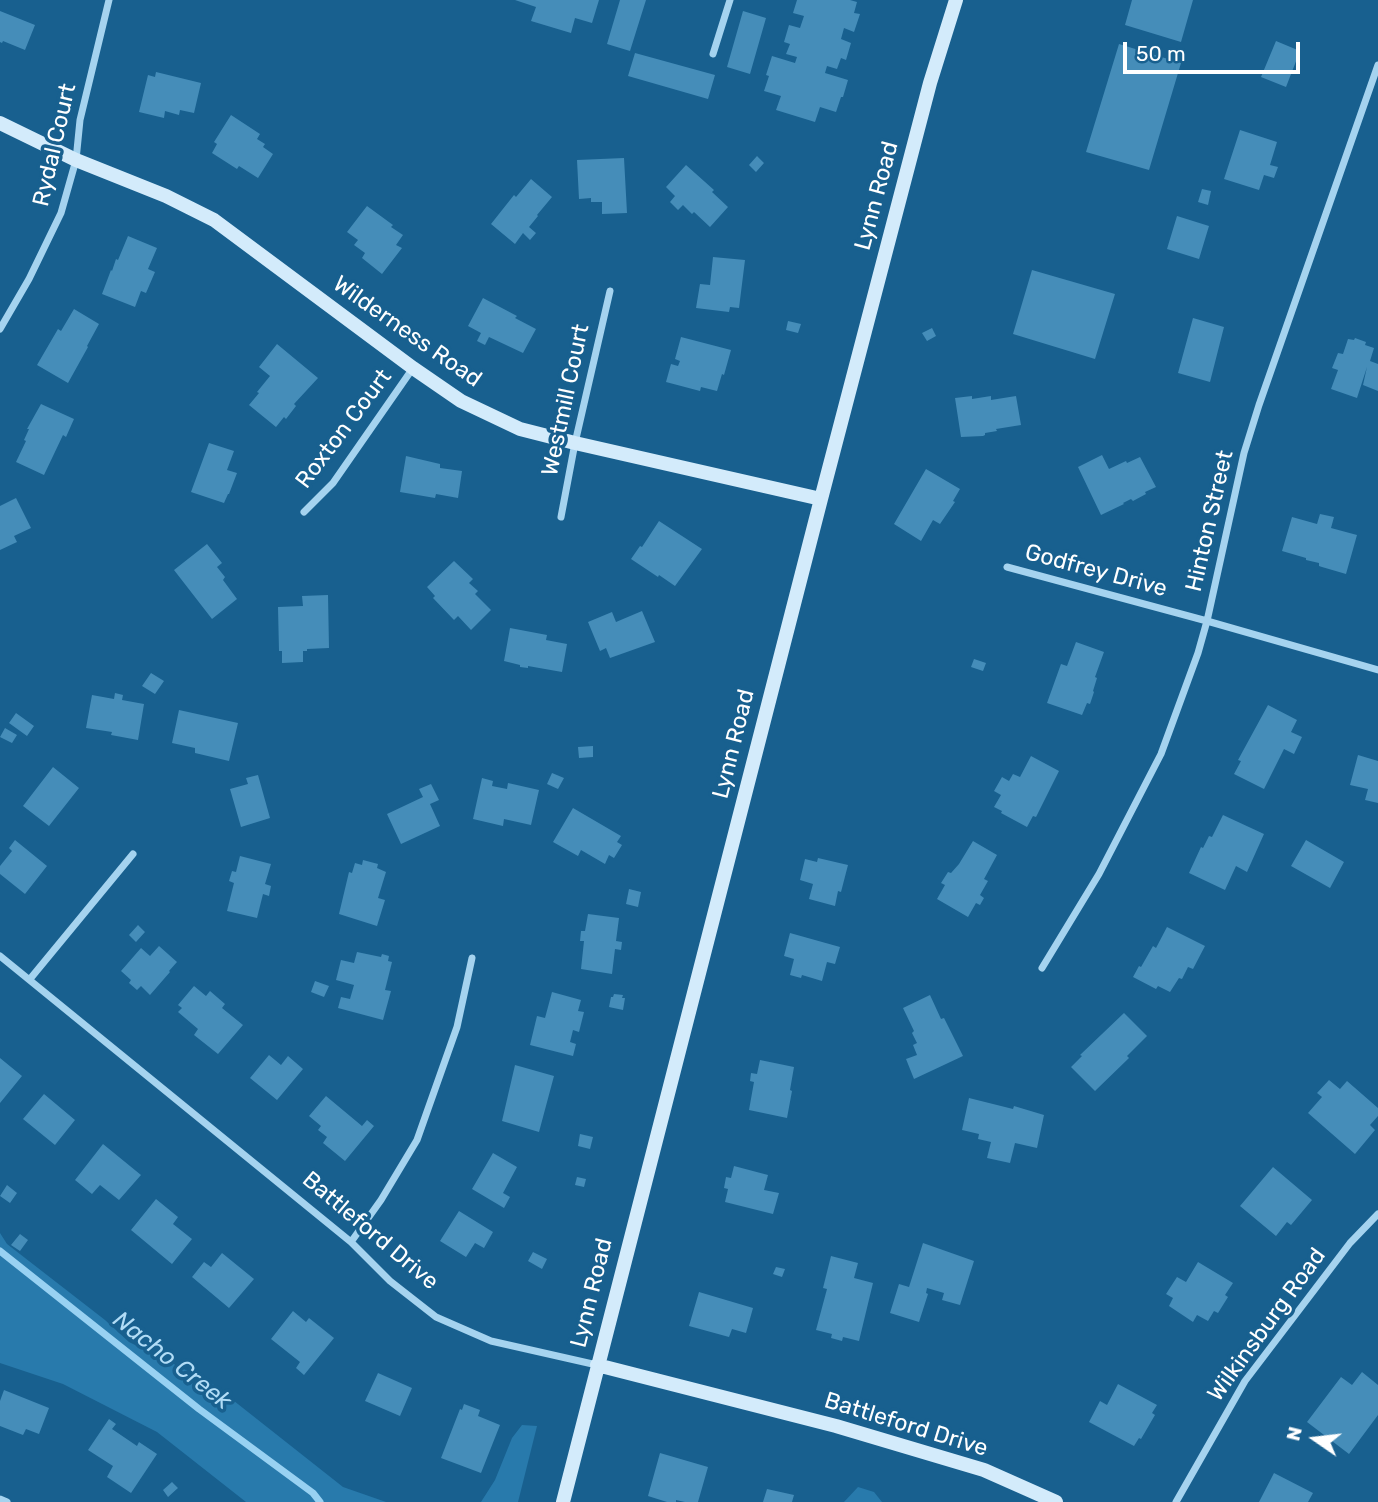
<!DOCTYPE html>
<html>
<head>
<meta charset="utf-8">
<style>
  body { margin:0 }
  #map { position:relative; width:1378px; height:1502px; overflow:hidden; background:#18608f; font-family:Rubik,sans-serif }
  canvas { display:block }
  .north { position:absolute; left:1280px; top:1404px; width:70px; height:70px; -webkit-text-stroke:5px #18608f; paint-order:stroke; rotate:284deg; font-size:19px; font-weight:700; line-height:28px; text-align:center; color:#fff }
  .north::after { content:''; display:block; margin:auto; width:24px; height:32px; background:#fff; clip-path:polygon(50% 0,100% 100%,50% 72%,0 100%) }
  .scale { position:absolute; left:1123px; top:42px; width:177px; height:32px; box-sizing:border-box; border:4px solid #fff; border-top:0; padding-left:9px; font-size:21px; line-height:24px; white-space:nowrap; color:#fff; -webkit-text-stroke:5px #18608f; paint-order:stroke }
</style>
</head>
<body>
<div id="map">
<canvas width="1378" height="1502"></canvas>
<div class="north">N</div>
<div class="scale">50 m</div>
</div>
<script>
const ctx = document.querySelector('canvas').getContext('2d');
ctx.lineJoin = 'round';
function fillPath(path, color) { ctx.fillStyle = color; ctx.fill(path, 'evenodd'); }
const toPath = rows => new Path2D(rows.map(r => 'M' + r).join(''));
function stroke(path, color, width, dash) { ctx.strokeStyle = color; ctx.lineWidth = width; ctx.lineCap = dash ? 'butt' : 'round'; ctx.setLineDash(dash || []); ctx.stroke(path); }
function label(font, color, halo, rows, align = 'center') {
  ctx.font = font + ' Rubik,sans-serif'; ctx.lineWidth = 7; ctx.setLineDash([]); ctx.textBaseline = 'middle'; ctx.strokeStyle = halo; ctx.fillStyle = color; for (const [text, x, y, turn = 0] of rows) {
    ctx.save(); ctx.translate(x, y); ctx.rotate((+turn || 0) * Math.PI / 180); ctx.textAlign = isNaN(turn) ? turn : align; if (halo) ctx.strokeText(text, 0, 0); ctx.fillText(text, 0, 0); ctx.restore();
  }
}
fillPath(toPath([
  [0,1233,7,1244,105,1320,129,1342,210,1382,343,1487,386,1502,246,1502,157,1432,63,1384,0,1363],
  [522,1425,537,1426,518,1502,481,1502,495,1480,512,1438],
  [858,1487,874,1492,882,1502,844,1502]
]), '#287aac');
stroke(toPath([
  [0,1251,199,1409,313,1493,320,1502]
]), '#98d1f2', 7);
fillPath(toPath([
  [515,0,599,0,592,23,575,18,571,33,531,21,536,7],
  [620,0,646,0,630,51,607,44],
  [797,0,850,0,857,2,854,13,860,14,854,32,844,28,841,39,851,43,846,60,841,58,837,69,827,66,825,73,848,80,843,97,841,97,836,112,820,107,815,122,776,110,781,96,764,91,769,76,766,75,772,56,795,63,797,57,786,54,790,44,784,42,789,25,800,28,804,16,793,13],
  [1132,0,1193,0,1181,42,1125,25],
  [0,11,35,25,25,50,3,41,2,43,0,42],
  [743,11,766,18,750,74,727,67],
  [1276,41,1300,51,1286,87,1261,77],
  [1119,44,1181,63,1149,170,1086,152],
  [635,53,715,75,708,99,628,76],
  [156,72,201,83,194,113,180,110,179,115,165,111,164,118,139,112,148,75,155,77],
  [231,115,260,134,257,139,265,144,263,147,273,154,258,178,239,166,237,169,212,153,217,144,214,142],
  [1240,130,1277,142,1270,165,1278,167,1274,178,1264,175,1259,190,1224,179],
  [757,156,764,163,756,172,749,165],
  [624,158,627,213,602,214,602,202,591,202,591,198,579,199,577,160],
  [686,165,714,190,712,192,728,207,710,227,694,212,692,214,683,205,678,210,670,202,675,196,666,187],
  [531,179,552,197,537,215,538,216,529,227,536,233,530,240,523,233,515,244,491,224,514,195,516,197],
  [1202,189,1211,191,1208,205,1198,202],
  [367,206,393,225,391,227,403,235,396,245,402,248,382,274,362,258,365,253,354,245,358,240,347,232],
  [1177,216,1209,226,1199,259,1167,249],
  [128,236,157,248,148,269,155,272,146,293,141,291,135,307,102,294,111,270,112,271,116,259,118,260],
  [713,257,745,260,739,308,730,307,729,312,696,308,700,284,710,285],
  [1032,270,1115,294,1095,359,1013,334],
  [483,298,517,316,515,318,536,329,523,353,489,337,485,345,477,341,481,333,468,326],
  [74,309,99,324,87,346,88,347,68,383,37,365,58,329,61,331],
  [1193,318,1224,327,1210,382,1178,373],
  [788,321,801,324,798,333,786,330],
  [932,328,936,336,927,341,922,333],
  [681,337,731,350,724,375,722,374,717,391,701,387,700,391,666,382,671,364,678,366,680,361,675,359],
  [1355,338,1366,342,1365,345,1374,348,1370,361,1378,364,1378,391,1363,385,1367,367,1357,398,1331,389,1338,370,1332,368,1338,353,1343,354,1348,339,1354,340],
  [277,344,318,378,294,404,296,406,286,419,284,417,276,427,249,405,259,393,257,392,270,376,259,367],
  [972,396,972,399,991,396,991,400,1016,396,1021,425,996,429,997,431,985,433,985,435,983,436,961,437,955,398],
  [41,404,74,419,66,437,63,435,44,475,16,462,26,441,24,440,29,429,27,429],
  [209,443,234,451,227,470,237,473,229,494,228,494,224,503,191,492],
  [1102,455,1109,469,1126,461,1127,463,1140,457,1156,487,1145,492,1146,494,1133,501,1131,499,1123,503,1124,504,1101,515,1078,467],
  [406,456,440,464,440,468,462,471,458,498,436,494,435,498,400,492],
  [926,469,960,489,953,501,955,502,940,524,933,520,921,541,894,524],
  [16,498,31,528,14,536,17,542,0,550,0,506],
  [1320,514,1334,517,1331,528,1357,535,1346,574,1322,567,1319,566,1319,563,1306,560,1306,558,1282,551,1292,517,1317,524],
  [659,521,702,549,675,586,659,575,658,577,631,559,640,546,642,547],
  [207,544,222,563,217,567,225,577,223,580,237,599,212,619,174,570],
  [454,561,473,579,469,583,478,591,475,594,491,610,471,630,458,616,454,620,433,598,435,596,427,587],
  [328,595,329,648,307,649,307,651,303,651,303,662,282,663,282,651,279,651,278,607,303,606,302,596],
  [642,611,655,642,610,658,606,648,600,651,588,622,612,612,616,622],
  [510,628,547,635,546,640,567,644,562,672,528,666,528,668,520,667,520,665,504,661],
  [1076,642,1104,652,1095,677,1097,678,1093,691,1094,692,1090,704,1087,703,1082,715,1047,703,1061,664,1067,666],
  [974,659,986,663,983,671,971,667],
  [151,673,164,681,155,694,142,686],
  [115,693,123,695,122,700,144,704,138,740,111,735,112,732,86,728,92,695,114,699],
  [1268,705,1297,720,1291,732,1302,737,1294,754,1284,749,1264,789,1234,774,1241,761,1238,760],
  [179,710,238,723,229,761,195,753,195,748,172,743],
  [16,713,34,726,27,736,9,723],
  [5,728,17,735,12,743,0,737],
  [593,746,593,757,579,758,578,747],
  [1358,755,1378,761,1378,803,1365,800,1368,789,1350,785],
  [1031,756,1059,771,1036,817,1033,816,1027,827,1001,813,1002,811,994,807,1001,795,994,791,1002,777,1009,781,1013,774,1020,777],
  [53,767,79,788,49,826,23,806],
  [552,773,564,778,558,789,547,784],
  [258,775,270,818,241,827,230,789,248,784,246,778],
  [482,778,493,781,492,786,507,789,508,783,539,790,531,825,504,819,503,826,473,819],
  [431,784,439,800,430,804,440,826,401,844,387,814,423,797,419,789],
  [573,808,621,836,617,842,622,845,614,858,609,855,605,864,581,850,578,856,553,842],
  [1223,815,1264,834,1247,872,1236,866,1225,890,1189,873,1201,847,1203,848,1209,836,1212,837],
  [15,840,47,866,25,894,0,874,0,866,12,851,9,848],
  [1306,840,1344,862,1330,888,1291,866],
  [973,841,997,855,984,879,988,881,980,895,984,898,980,905,976,903,968,917,937,899,945,885,941,883,948,872,951,873,959,864],
  [240,856,271,864,265,884,271,886,269,896,263,894,257,918,227,911,234,883,229,881,232,871,236,872],
  [818,858,848,865,841,892,838,891,835,906,809,899,813,884,800,880,805,859,817,862],
  [363,860,378,864,377,868,386,872,378,898,385,900,377,926,339,914,349,872,352,873,355,863,362,865],
  [629,889,641,892,638,907,626,904],
  [588,914,619,918,616,941,622,942,621,950,615,949,612,974,581,969,584,941,580,941,581,931,585,931],
  [138,925,145,932,136,942,129,935],
  [1167,927,1205,946,1193,969,1188,967,1182,979,1179,978,1170,992,1158,986,1156,989,1133,977,1139,966,1141,967,1153,946,1156,948],
  [790,933,840,947,835,964,827,962,822,981,802,975,801,978,790,975,794,959,784,956],
  [159,946,177,962,169,971,170,972,150,995,141,986,137,990,129,983,131,980,121,971,141,948,150,956],
  [357,952,381,957,382,954,389,956,388,961,392,962,385,990,391,991,383,1020,338,1008,341,997,350,999,354,985,336,980,341,960,354,963],
  [315,981,329,986,324,997,311,992],
  [194,986,206,996,210,991,225,1004,222,1008,243,1025,218,1054,194,1035,198,1029,178,1012,182,1008,178,1005],
  [552,992,581,1000,578,1011,584,1012,579,1032,573,1030,570,1042,576,1044,573,1056,530,1045,537,1016,545,1018],
  [614,994,623,995,622,998,625,998,623,1010,609,1007,611,997,613,997],
  [930,995,941,1019,944,1018,963,1056,914,1079,906,1059,917,1055,913,1045,917,1043,912,1033,914,1031,903,1008],
  [1124,1013,1147,1036,1127,1056,1129,1058,1095,1091,1071,1067,1082,1056,1080,1055],
  [269,1055,281,1065,288,1056,303,1069,277,1100,250,1078],
  [0,1058,22,1076,0,1103],
  [760,1060,794,1067,790,1090,792,1091,787,1118,749,1110,754,1082,750,1081,751,1073,757,1074],
  [515,1065,554,1076,539,1132,502,1121],
  [1329,1080,1340,1089,1347,1081,1378,1108,1378,1116,1370,1125,1375,1130,1355,1154,1308,1113,1322,1097,1317,1093],
  [44,1094,75,1120,55,1145,23,1119],
  [326,1096,362,1126,367,1120,374,1126,345,1161,323,1143,327,1137,318,1130,321,1126,309,1116],
  [969,1098,1013,1109,1014,1106,1044,1115,1037,1148,1015,1143,1010,1163,987,1158,991,1142,978,1139,979,1134,962,1130],
  [580,1134,593,1137,590,1149,578,1146],
  [103,1144,141,1175,119,1200,100,1185,92,1194,75,1180],
  [493,1153,517,1167,503,1193,510,1197,504,1208,472,1189],
  [734,1166,768,1175,764,1190,779,1193,773,1214,725,1202,728,1189,724,1188,726,1177,731,1178],
  [1273,1167,1312,1200,1291,1225,1287,1222,1276,1236,1240,1206],
  [577,1177,586,1179,584,1187,575,1185],
  [7,1185,17,1193,10,1203,0,1196],
  [156,1199,178,1217,173,1224,192,1239,172,1264,131,1230],
  [459,1211,493,1232,484,1248,475,1243,466,1257,440,1241],
  [20,1234,28,1240,20,1251,11,1245],
  [923,1243,974,1261,960,1305,942,1300,944,1293,927,1288,926,1293,928,1294,919,1322,890,1313,899,1284,909,1287],
  [533,1252,547,1259,542,1269,528,1261],
  [222,1253,254,1279,229,1308,192,1277,204,1262,211,1267],
  [831,1256,858,1263,854,1278,873,1283,859,1341,843,1337,842,1341,831,1338,832,1334,816,1330,827,1289,823,1288],
  [1198,1262,1233,1283,1225,1295,1228,1297,1218,1313,1214,1311,1208,1321,1197,1315,1193,1322,1169,1306,1173,1298,1166,1294,1177,1277,1186,1282],
  [776,1267,785,1269,782,1277,773,1274],
  [699,1292,753,1308,746,1333,732,1329,729,1337,689,1326],
  [293,1311,306,1322,309,1318,334,1338,304,1375,296,1368,300,1362,271,1339],
  [1362,1372,1378,1385,1378,1415,1349,1454,1307,1422,1341,1377,1352,1385],
  [378,1373,412,1388,400,1416,365,1401],
  [1118,1384,1157,1405,1152,1413,1155,1415,1141,1439,1139,1438,1134,1446,1089,1422,1100,1401,1107,1405],
  [4,1390,49,1408,39,1434,26,1429,23,1435,0,1426,0,1401],
  [464,1404,480,1410,478,1416,500,1425,481,1473,441,1458,460,1409,462,1410],
  [109,1419,116,1424,112,1429,137,1446,139,1442,157,1454,131,1493,107,1477,113,1466,88,1450],
  [660,1453,708,1467,698,1502,685,1502,676,1500,676,1502,667,1502,648,1496],
  [1274,1473,1313,1493,1308,1502,1259,1502],
  [172,1482,178,1488,168,1497,163,1490],
  [767,1489,794,1495,792,1502,763,1502]
]), '#458db9');
stroke(toPath([
  [713,54,730,0],
  [0,329,29,279,61,213,76,160,80,120,109,0],
  [304,512,333,483,413,368],
  [561,517,575,443,610,291],
  [1007,567,1207,621,1378,670],
  [0,956,351,1242,390,1281,436,1317,491,1341,597,1365],
  [1042,968,1099,874,1161,754,1198,653,1207,621,1244,453,1259,405,1378,65],
  [30,979,133,854],
  [351,1242,381,1200,417,1140,457,1027,472,958],
  [0,1499,7,1502],
  [1176,1502,1245,1381,1350,1243,1378,1214]
]), '#a5d3ef', 7);
stroke(toPath([
  [0,123,76,160,166,196,214,220,413,368,461,401,520,429,575,443,821,499],
  [597,1365,836,1426,984,1470,1056,1502],
  [563,1502,821,499,930,83,956,0]
]), '#d3ebfb', 14);
label('23px', '#fff', '#18608f', [
  ["Rydal Court",55,145,-77],
  ["Lynn Road",877,196,-75],
  ["Wilderness Road",407,332,35],
  ["Westmill Court",566,400,-78],
  ["Roxton Court",344,429,-53],
  ["Hinton Street",1210,521,-77],
  ["Godfrey Drive",1096,571,15],
  ["Lynn Road",734,744,-76],
  ["Battleford Drive",370,1231,40],
  ["Lynn Road",592,1293,-76],
  ["Wilkinsburg Road",1267,1325,-54],
  ["Battleford Drive",906,1425,17]
]);
label('italic 24px', '#b1dcf6', '#18608f', [
  ["Nacho Creek",172,1361,38]
]);
</script>
</body>
</html>
